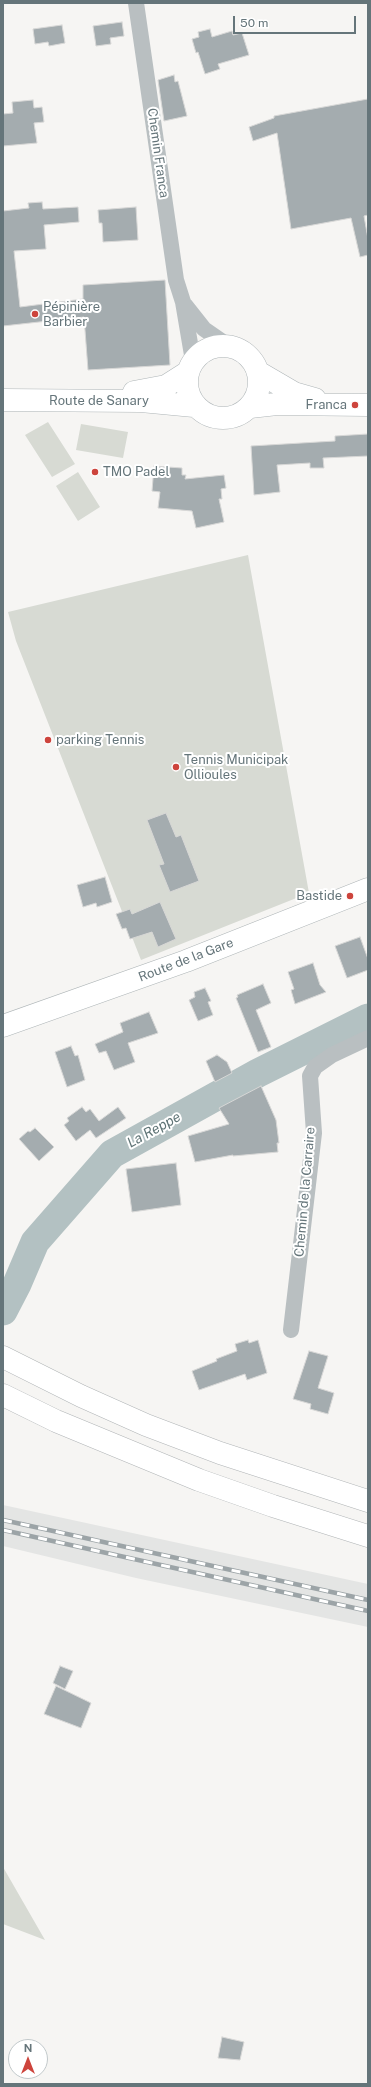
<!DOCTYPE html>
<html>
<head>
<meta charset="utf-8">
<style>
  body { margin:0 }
  #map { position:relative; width:371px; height:2087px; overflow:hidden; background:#f6f5f3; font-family:"Public Sans",sans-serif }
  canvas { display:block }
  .frame { position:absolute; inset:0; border:4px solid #65757a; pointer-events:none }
  .north { position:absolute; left:8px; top:2039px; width:40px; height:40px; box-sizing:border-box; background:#fff; border:1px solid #c1c8ca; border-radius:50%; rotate:0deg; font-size:11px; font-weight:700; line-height:16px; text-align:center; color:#65757a }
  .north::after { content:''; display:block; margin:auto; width:14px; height:18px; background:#cd443c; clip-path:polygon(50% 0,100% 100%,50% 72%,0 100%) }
  .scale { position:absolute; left:233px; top:16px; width:123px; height:18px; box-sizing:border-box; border:2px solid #65757a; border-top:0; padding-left:5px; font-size:12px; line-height:14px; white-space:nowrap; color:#65757a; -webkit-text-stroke:3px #fff; paint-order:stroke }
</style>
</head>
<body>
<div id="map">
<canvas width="371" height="2087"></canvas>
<div class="frame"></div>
<div class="north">N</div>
<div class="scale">50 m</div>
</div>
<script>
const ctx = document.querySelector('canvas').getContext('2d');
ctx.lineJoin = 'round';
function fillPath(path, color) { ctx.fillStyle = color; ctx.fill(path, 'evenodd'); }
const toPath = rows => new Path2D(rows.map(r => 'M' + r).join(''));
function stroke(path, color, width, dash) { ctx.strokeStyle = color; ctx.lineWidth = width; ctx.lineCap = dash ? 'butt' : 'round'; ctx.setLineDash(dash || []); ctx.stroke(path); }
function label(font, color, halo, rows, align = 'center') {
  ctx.font = font + ' "Public Sans",sans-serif'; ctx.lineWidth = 4; ctx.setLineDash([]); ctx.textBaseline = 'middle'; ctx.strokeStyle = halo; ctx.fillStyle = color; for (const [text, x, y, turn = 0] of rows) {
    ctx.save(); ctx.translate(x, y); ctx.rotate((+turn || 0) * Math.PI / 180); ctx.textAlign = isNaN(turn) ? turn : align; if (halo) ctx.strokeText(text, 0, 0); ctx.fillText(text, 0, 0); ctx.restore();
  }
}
fillPath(toPath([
  [3,1505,368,1584,368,1627,136,1578,3,1546]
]), '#e4e5e4');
fillPath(toPath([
  [48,422,75,464,52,477,25,435],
  [81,424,128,432,123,458,76,450],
  [78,472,100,507,78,521,56,486],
  [248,555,309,893,141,960,16,641,8,612],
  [3,1867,45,1940,3,1924]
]), '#d7dad3');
stroke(toPath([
  [3,1311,17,1284,35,1242,112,1154,258,1073,368,1018]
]), '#b3c1c2', 29);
const building = toPath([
  [122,22,124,36,110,38,111,44,96,46,93,26,122,22],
  [62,25,65,43,49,46,48,42,35,44,33,29,62,25],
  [210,29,212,37,232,31,233,35,242,33,249,55,218,64,220,69,205,74,198,52,196,53,192,39,199,37,198,32,210,29],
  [174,75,175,82,178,81,187,116,164,121,158,80,174,75],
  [368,99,368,215,364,216,368,239,368,255,360,257,351,218,291,229,277,133,253,141,249,127,274,118,274,116,368,99],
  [33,100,34,108,42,107,44,122,34,123,37,143,3,146,3,114,13,113,12,102,33,100],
  [42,202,43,209,78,207,79,222,44,225,46,249,14,251,20,307,83,299,83,285,165,280,170,365,88,370,84,317,3,326,3,211,29,208,28,203,42,202],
  [136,207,138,240,103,242,102,223,99,223,98,210,136,207],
  [368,434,368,456,323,458,324,468,310,468,310,463,277,465,280,492,254,495,251,446,335,441,335,436,368,434],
  [154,466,182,468,182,475,186,475,185,479,224,475,226,488,221,489,222,499,219,499,224,522,196,528,192,511,158,508,160,492,152,491,154,466],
  [166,813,176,837,181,835,199,881,170,892,159,865,164,864,147,820,166,813],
  [105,877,112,902,97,907,96,903,83,907,77,885,105,877],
  [160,902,176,939,158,947,152,932,130,939,126,928,122,929,116,914,130,909,132,914,160,902],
  [360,937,368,959,368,970,347,978,335,946,360,937],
  [313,963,320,985,326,992,295,1004,291,990,294,989,288,972,313,963],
  [263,984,271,1003,256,1010,271,1047,258,1052,236,998,238,997,237,995,263,984],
  [205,988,211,1001,208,1002,213,1015,198,1021,189,1000,195,997,194,992,205,988],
  [149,1012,158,1033,128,1043,135,1062,114,1070,106,1051,99,1053,95,1044,123,1032,120,1023,149,1012],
  [71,1046,75,1056,78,1055,85,1080,67,1087,55,1052,71,1046],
  [217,1055,227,1062,232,1073,215,1082,206,1061,217,1055],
  [261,1086,276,1120,279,1143,277,1143,278,1152,233,1156,233,1155,195,1162,188,1136,229,1124,219,1108,261,1086],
  [82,1107,86,1112,90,1109,99,1121,118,1107,126,1118,96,1138,90,1130,76,1141,64,1125,69,1121,67,1118,82,1107],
  [35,1128,54,1147,39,1161,19,1139,28,1131,30,1132,35,1128],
  [176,1163,181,1205,132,1212,126,1169,176,1163],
  [248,1340,249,1343,258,1340,267,1373,247,1380,245,1374,199,1390,192,1371,217,1361,216,1359,237,1351,235,1344,248,1340],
  [309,1351,328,1356,318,1388,334,1393,328,1414,310,1409,311,1404,293,1399,309,1351],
  [60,1666,73,1671,65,1689,53,1683,60,1666],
  [56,1686,91,1703,81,1728,44,1714,56,1686],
  [222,2037,244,2042,240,2060,218,2058,222,2037]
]);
fillPath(building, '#a4acaf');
stroke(building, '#d7d7d6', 1);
const secondary = toPath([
  '187 382a36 36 0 1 1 72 0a36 36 0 1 1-72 0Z',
  [258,372,294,393,315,399],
  [134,392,166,386,188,372],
  [3,400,141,401,194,406],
  [250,407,277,404,368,405],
  [3,1026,186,961,368,889]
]);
const highway = toPath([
  [3,1357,81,1396,146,1425,220,1453,368,1501],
  [3,1395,56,1421,199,1480,273,1506,368,1536]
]);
stroke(secondary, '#aeb5b7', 23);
stroke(highway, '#b0b4b6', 23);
stroke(toPath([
  [136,3,176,280,183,302,193,361],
  [185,305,204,329,230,347],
  [291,1330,314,1133,310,1076,315,1067,332,1055,368,1038]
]), '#b9bfc1', 16);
stroke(secondary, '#fff', 22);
stroke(highway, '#fff', 22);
const rail = toPath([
  [3,1520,368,1600],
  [3,1530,368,1611]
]);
stroke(rail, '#9ca4a7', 4.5);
stroke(rail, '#fff', 3, [9]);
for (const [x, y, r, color] of [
  [35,314,4,"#cd443c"],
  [355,405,4,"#cd443c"],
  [95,472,4,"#cd443c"],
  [48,740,4,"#cd443c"],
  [176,767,4,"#cd443c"],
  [350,896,4,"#cd443c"]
]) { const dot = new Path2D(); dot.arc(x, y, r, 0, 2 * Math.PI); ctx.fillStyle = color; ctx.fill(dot); stroke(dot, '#fff', 1.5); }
label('13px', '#65757a', '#fff', [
  ["Chemin Franca",158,153,82],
  ["Route de Sanary",99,401],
  ["Route de la Gare",186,960,-21],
  ["Chemin de la Carraire",305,1192,-85]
]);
label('13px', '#65757a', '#fff', [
  ["Pépinière",43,307],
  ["Barbier",43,322],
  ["Franca",347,405,"right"],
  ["TMO Padel",103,472],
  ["parking Tennis",56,740],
  ["Tennis Municipak",184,760],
  ["Ollioules",184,775],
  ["Bastide",342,896,"right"]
], 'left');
label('italic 14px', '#5f7476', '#fff', [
  ["La Reppe",154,1130,-29]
]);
</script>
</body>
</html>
